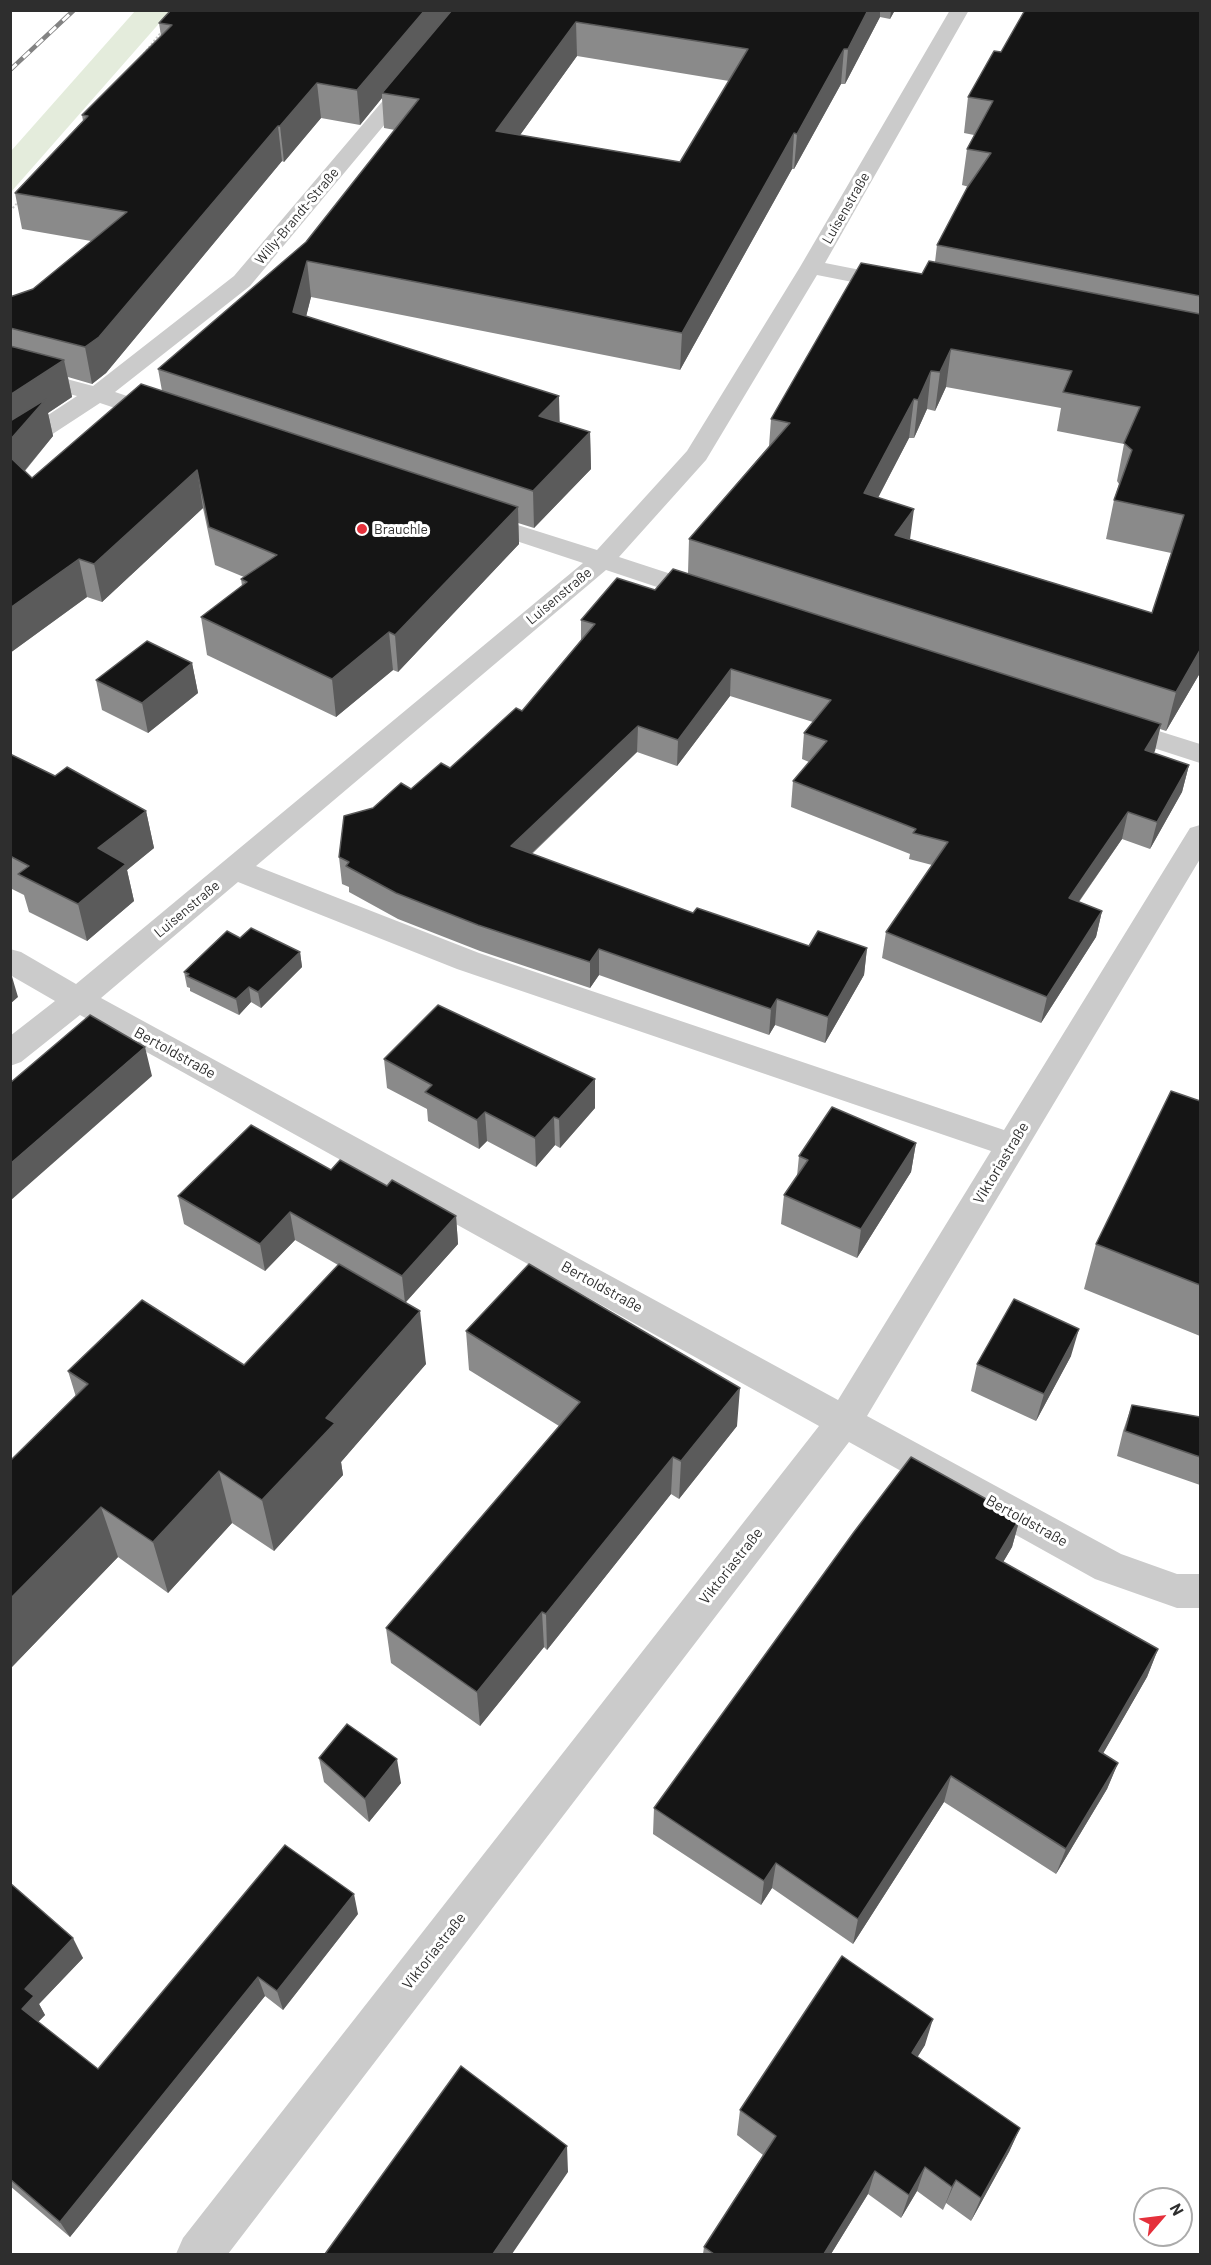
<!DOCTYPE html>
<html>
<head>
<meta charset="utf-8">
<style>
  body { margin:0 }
  #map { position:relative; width:1211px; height:2265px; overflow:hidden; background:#fff; font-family:Barlow,sans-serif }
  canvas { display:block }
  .frame { position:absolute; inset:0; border:12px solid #2e2e2e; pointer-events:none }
  .north { position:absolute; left:1133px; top:2187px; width:60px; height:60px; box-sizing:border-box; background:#fff; border:2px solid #ababab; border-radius:50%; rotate:62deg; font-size:16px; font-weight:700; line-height:24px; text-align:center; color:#2e2e2e }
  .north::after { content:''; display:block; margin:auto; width:21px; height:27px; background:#e5303b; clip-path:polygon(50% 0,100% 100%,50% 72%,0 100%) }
</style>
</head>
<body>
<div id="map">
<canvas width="1211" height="2265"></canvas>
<div class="frame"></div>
<div class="north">N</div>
</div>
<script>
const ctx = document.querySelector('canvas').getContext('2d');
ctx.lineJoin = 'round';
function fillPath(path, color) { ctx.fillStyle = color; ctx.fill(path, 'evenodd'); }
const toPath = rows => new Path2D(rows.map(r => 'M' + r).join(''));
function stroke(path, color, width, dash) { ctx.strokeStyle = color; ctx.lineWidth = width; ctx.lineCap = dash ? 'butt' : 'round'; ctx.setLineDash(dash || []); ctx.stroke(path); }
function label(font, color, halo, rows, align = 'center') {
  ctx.font = font + ' Barlow,sans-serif'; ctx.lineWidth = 6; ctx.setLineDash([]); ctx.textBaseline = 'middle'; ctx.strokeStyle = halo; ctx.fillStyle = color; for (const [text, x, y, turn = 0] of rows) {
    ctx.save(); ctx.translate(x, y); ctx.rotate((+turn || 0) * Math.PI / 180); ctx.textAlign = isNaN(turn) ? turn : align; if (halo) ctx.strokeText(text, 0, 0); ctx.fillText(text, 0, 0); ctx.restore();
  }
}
fillPath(toPath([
  [135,11,170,11,11,192,11,151]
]), '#e4ecdc');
stroke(toPath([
  [141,57,163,30],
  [10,211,20,200]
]), '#cbcbcb', 2, [2, 2]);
fillPath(toPath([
  [460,10,480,10,250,286,115,392,172,411,175,416,172,421,163,423,154,421,100,403,19,456,10,458,10,440,77,396,10,378,10,364,93,386,234,276,460,10],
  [950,10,969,10,825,263,906,279,909,284,906,289,898,291,817,275,706,460,619,557,714,588,718,594,714,600,705,602,696,600,606,570,256,866,479,953,1004,1130,1190,828,1200,825,1200,859,867,1416,1121,1554,1177,1574,1200,1574,1200,1608,1177,1608,1095,1579,849,1442,228,2254,176,2254,183,2238,819,1426,80,1015,21,1062,10,1066,10,1036,55,1001,10,975,10,949,21,952,76,984,583,563,468,525,464,520,468,515,477,512,486,515,597,550,687,451,800,267,950,10],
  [238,882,457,969,991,1151,838,1400,101,998,238,882],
  [1114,717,1200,744,1200,763,1104,732,1100,726,1104,720,1114,717]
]), '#cbcbcb');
const rail = toPath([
  [10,70,74,10]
]);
stroke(rail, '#838383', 4.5);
stroke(rail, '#fff', 3, [9]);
fillPath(toPath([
  [171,10,895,10,890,19,880,17,845,84,841,84,794,169,792,169,680,370,311,297,306,316,559,396,559,422,590,432,591,469,534,528,518,523,519,544,398,672,393,670,336,717,207,655,201,617,242,586,241,579,244,577,215,565,203,508,102,602,87,597,10,653,10,297,33,289,91,241,22,229,15,193,83,121,82,115,161,36,159,23],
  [577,56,729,81,680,162,520,135],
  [382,98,384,128,395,130,306,242,158,369,162,391,32,478,25,471,53,436,48,413,72,397,68,377,92,384,106,373,282,161,284,162,321,118,360,125],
  [1200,10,1200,673,1166,731,1160,729,1153,753,1189,765,1182,792,1150,849,1122,839,1079,902,1102,911,1096,937,1041,1023,882,958,886,932,932,865,909,859,910,854,791,807,793,781,809,762,802,759,804,733,813,722,730,696,677,766,637,752,532,854,693,913,809,946,867,948,864,975,825,1043,775,1025,769,1035,599,975,590,988,480,951,398,919,349,892,349,887,342,884,339,857,373,808,450,768,522,711,581,640,581,620,655,590,688,573,689,539,769,446,771,419,922,274,935,262,937,245,969,187,962,185,967,149,974,135,964,133,968,97,1001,52],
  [946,387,1061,408,1057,431,1124,444,1117,481,1119,484,1114,500,1106,539,1171,553,1152,613,910,539,878,498,909,438,914,438,927,409,935,411],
  [192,663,198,693,148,733,102,710,96,680],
  [10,754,55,776,146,811,154,848,127,870,134,901,87,941,29,912,24,895,10,888],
  [240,938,300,952,302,967,261,1008,251,1002,239,1015,190,991,190,988,187,987,184,972],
  [384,1059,595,1108,560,1148,555,1145,536,1167,487,1141,479,1149,428,1121,427,1109,387,1088],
  [1200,1101,1200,1336,1084,1289,1096,1244],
  [916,1143,911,1172,857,1258,781,1224,784,1195,797,1176,799,1156],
  [331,1170,387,1186,456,1216,458,1244,406,1302,426,1364,341,1462,343,1475,274,1551,232,1523,168,1593,118,1557,10,1669,76,1397,68,1371,244,1365,338,1265,295,1240,265,1271,184,1224,178,1196],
  [466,1331,737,1426,679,1499,671,1494,547,1650,544,1647,480,1726,391,1663,386,1628,559,1426,469,1370],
  [1071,1356,1036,1421,971,1391,977,1364],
  [1132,1405,1200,1417,1200,1485,1117,1456,1123,1431],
  [1020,1518,1012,1547,1003,1562,1158,1649,1147,1677,1103,1753,1118,1763,1107,1789,1056,1874,944,1802,853,1944,772,1888,761,1905,653,1834,654,1808],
  [319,1758,401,1783,369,1822,324,1782],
  [10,1883,83,1958,39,2004,45,2015,38,2022,98,2069,358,1914,283,2010,265,1996,70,2237,10,2186],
  [925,2045,917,2057,1020,2128,1009,2152,971,2221,946,2203,943,2210,917,2191,901,2218,868,2194,831,2254,703,2254,704,2247,763,2155,737,2135,740,2110]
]), '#8a8a8a');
fillPath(toPath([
  [425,10,457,10,382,93,382,98,360,125,357,90],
  [868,10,880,10,880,17,845,84,848,49],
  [891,10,895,10,890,19],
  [576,22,577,56,497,167,496,131],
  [844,49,841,84,794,169,797,134],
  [317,83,321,118,284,162,280,126],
  [278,126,282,161,106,373,92,384,85,347],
  [794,133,792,169,680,370,682,333],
  [307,261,311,297,298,349,293,312],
  [951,349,946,387,935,411,940,372],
  [64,360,72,397,48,413,53,436,11,487,10,483,10,395],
  [931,371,927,409,914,438,918,400],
  [559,396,560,433,539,416],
  [914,399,909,438,860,532,864,493],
  [590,432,591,469,534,528,533,491],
  [197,470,203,508,102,602,94,564],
  [518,507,519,544,398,672,395,635],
  [914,509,909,547,895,535],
  [79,559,87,597,10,653,10,608],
  [389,632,393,670,336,717,332,679],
  [1200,650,1200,673,1166,731,1176,692],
  [192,663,198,693,148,733,142,703],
  [731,669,730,696,677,766,678,740],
  [1161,724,1155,751,1139,777,1145,750],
  [638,726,637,752,512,872,511,846],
  [1189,765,1182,792,1150,849,1157,822],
  [146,811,154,848,127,870,134,901,87,941,78,904,98,848],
  [1128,812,1122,839,1063,924,1069,898],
  [1102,911,1096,937,1041,1023,1047,997],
  [867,948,864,975,825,1043,828,1017],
  [599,949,599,975,590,988,590,962],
  [300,952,302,967,261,1008,258,992],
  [10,970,18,997,10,1004],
  [249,987,251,1002,239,1015,236,999],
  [777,999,775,1025,769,1035,771,1009],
  [145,1047,152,1076,10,1201,10,1164],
  [595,1079,595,1108,560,1148,559,1119],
  [485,1112,487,1141,479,1149,477,1120],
  [554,1117,555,1145,536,1167,535,1138],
  [916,1143,911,1172,857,1258,861,1229],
  [290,1212,295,1240,265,1271,260,1244],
  [456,1216,458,1244,405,1303,402,1276],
  [420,1311,426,1364,341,1462,343,1475,274,1551,262,1500,326,1418],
  [1079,1329,1071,1356,1036,1421,1044,1394],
  [740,1388,737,1426,679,1499,681,1461],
  [673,1457,671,1494,547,1650,546,1614],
  [219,1471,232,1523,168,1593,153,1542],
  [101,1507,118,1557,10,1669,10,1599],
  [1020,1518,1012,1547,989,1586,996,1558],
  [542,1612,544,1647,480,1726,477,1692],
  [1158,1649,1147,1677,1089,1778,1099,1751],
  [397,1759,401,1783,369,1822,365,1799],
  [1118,1763,1107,1789,1056,1874,1066,1849],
  [951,1776,944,1802,853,1944,858,1919],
  [776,1863,772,1888,761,1905,764,1881],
  [354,1894,358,1914,283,2010,277,1991],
  [73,1938,83,1958,39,2004,45,2015,33,2027,22,2009,25,1989],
  [258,1977,265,1996,70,2237,60,2222],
  [933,2019,925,2045,904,2079,912,2053],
  [1020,2128,1009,2152,971,2221,981,2198],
  [567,2146,568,2172,512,2254,493,2254],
  [925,2167,917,2191,901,2218,909,2195],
  [875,2171,868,2194,831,2254,824,2254],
  [956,2180,946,2203,943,2210,952,2187]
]), '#5b5b5b');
const building = toPath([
  [171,10,425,10,357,90,317,83,280,126,278,126,99,337,85,347,10,328,10,297,33,289,127,212,15,193,88,116,82,115,172,25,159,23,171,10],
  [452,10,868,10,848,49,844,49,797,134,794,133,682,333,307,261,293,312,559,396,539,416,590,432,533,491,158,369,306,242,419,99,382,93,452,10],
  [576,22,748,49,680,162,496,131,576,22],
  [1025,10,1200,10,1200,296,937,245,967,188,991,153,967,149,993,101,968,97,994,51,1001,52,1025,10],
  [929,261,1200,314,1200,650,1176,692,689,539,790,423,771,419,861,263,922,274,929,261],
  [951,349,1072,371,1063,392,1140,407,1124,443,1132,450,1114,500,1184,515,1152,613,895,535,914,509,864,493,914,399,918,400,931,371,940,372,951,349],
  [10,346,64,360,10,395,10,346],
  [141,384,518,507,395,635,389,632,332,679,201,617,247,582,241,579,277,555,209,527,197,470,94,564,79,559,10,608,10,457,32,478,141,384],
  [46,399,10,440,10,421,46,399],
  [673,569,1161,724,1145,750,1189,765,1157,822,1128,812,1069,898,1102,911,1047,997,886,932,948,842,913,833,916,829,793,781,827,741,804,733,831,700,731,669,678,740,638,726,511,846,693,913,697,908,809,946,818,931,867,948,828,1017,777,999,771,1009,599,949,590,962,478,925,396,893,346,866,349,862,339,857,344,816,373,808,401,783,411,789,441,763,450,768,516,708,522,711,595,624,581,620,617,578,655,590,673,569],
  [147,641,192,663,142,703,96,680,147,641],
  [10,754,55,776,67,767,146,811,98,848,126,864,78,904,18,874,29,866,10,856,10,754],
  [251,928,300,952,258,992,249,987,236,999,187,976,189,974,184,972,227,931,240,938,251,928],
  [438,1005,595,1079,559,1119,554,1117,535,1138,485,1112,477,1120,425,1092,432,1085,384,1059,438,1005],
  [90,1015,145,1047,10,1164,10,1083,90,1015],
  [1171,1091,1200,1101,1200,1285,1096,1244,1171,1091],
  [832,1107,916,1143,861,1229,784,1195,808,1160,799,1156,832,1107],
  [251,1125,331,1170,340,1160,387,1186,392,1180,456,1216,402,1276,290,1212,260,1244,178,1196,251,1125],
  [339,1264,420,1311,326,1418,335,1423,262,1500,219,1471,153,1542,101,1507,10,1599,10,1461,88,1384,68,1371,142,1300,244,1365,339,1264],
  [529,1264,740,1388,681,1461,673,1457,546,1614,542,1612,477,1692,386,1628,580,1402,466,1331,529,1264],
  [1014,1299,1079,1329,1044,1394,977,1364,1014,1299],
  [1132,1405,1200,1417,1200,1457,1125,1431,1132,1405],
  [911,1457,1020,1518,996,1558,1158,1649,1099,1751,1118,1763,1066,1849,951,1776,858,1919,776,1863,764,1881,654,1808,854,1532,911,1457],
  [347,1724,397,1759,365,1799,319,1758,347,1724],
  [285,1845,354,1894,277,1991,258,1977,60,2222,10,2179,10,1883,73,1938,25,1989,34,1996,22,2009,98,2069,285,1845],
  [842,1956,933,2019,912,2053,1020,2128,981,2198,956,2180,952,2187,925,2167,909,2195,875,2171,824,2254,714,2254,704,2247,776,2136,740,2110,842,1956],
  [461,2066,567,2146,493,2254,325,2254,461,2066]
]);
fillPath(building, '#151515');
stroke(building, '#5b5b5b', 1.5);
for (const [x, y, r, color] of [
  [362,529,6,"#e5303b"]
]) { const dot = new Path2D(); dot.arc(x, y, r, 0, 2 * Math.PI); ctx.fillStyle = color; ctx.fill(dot); stroke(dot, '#fff', 2); }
label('14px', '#2e2e2e', '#fff', [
  ["Luisenstraße",846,208,-60],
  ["Willy-Brandt-Straße",297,216,-50],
  ["Luisenstraße",559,596,-40],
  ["Luisenstraße",187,909,-40]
]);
label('14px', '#2e2e2e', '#fff', [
  ["Brauchle",374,529]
], 'left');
label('15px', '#2e2e2e', '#fff', [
  ["Bertoldstraße",175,1053,29],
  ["Viktoriastraße",1001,1163,-59],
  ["Bertoldstraße",602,1287,29],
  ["Bertoldstraße",1027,1521,29],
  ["Viktoriastraße",731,1566,-52],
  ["Viktoriastraße",434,1951,-52]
]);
</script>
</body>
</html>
